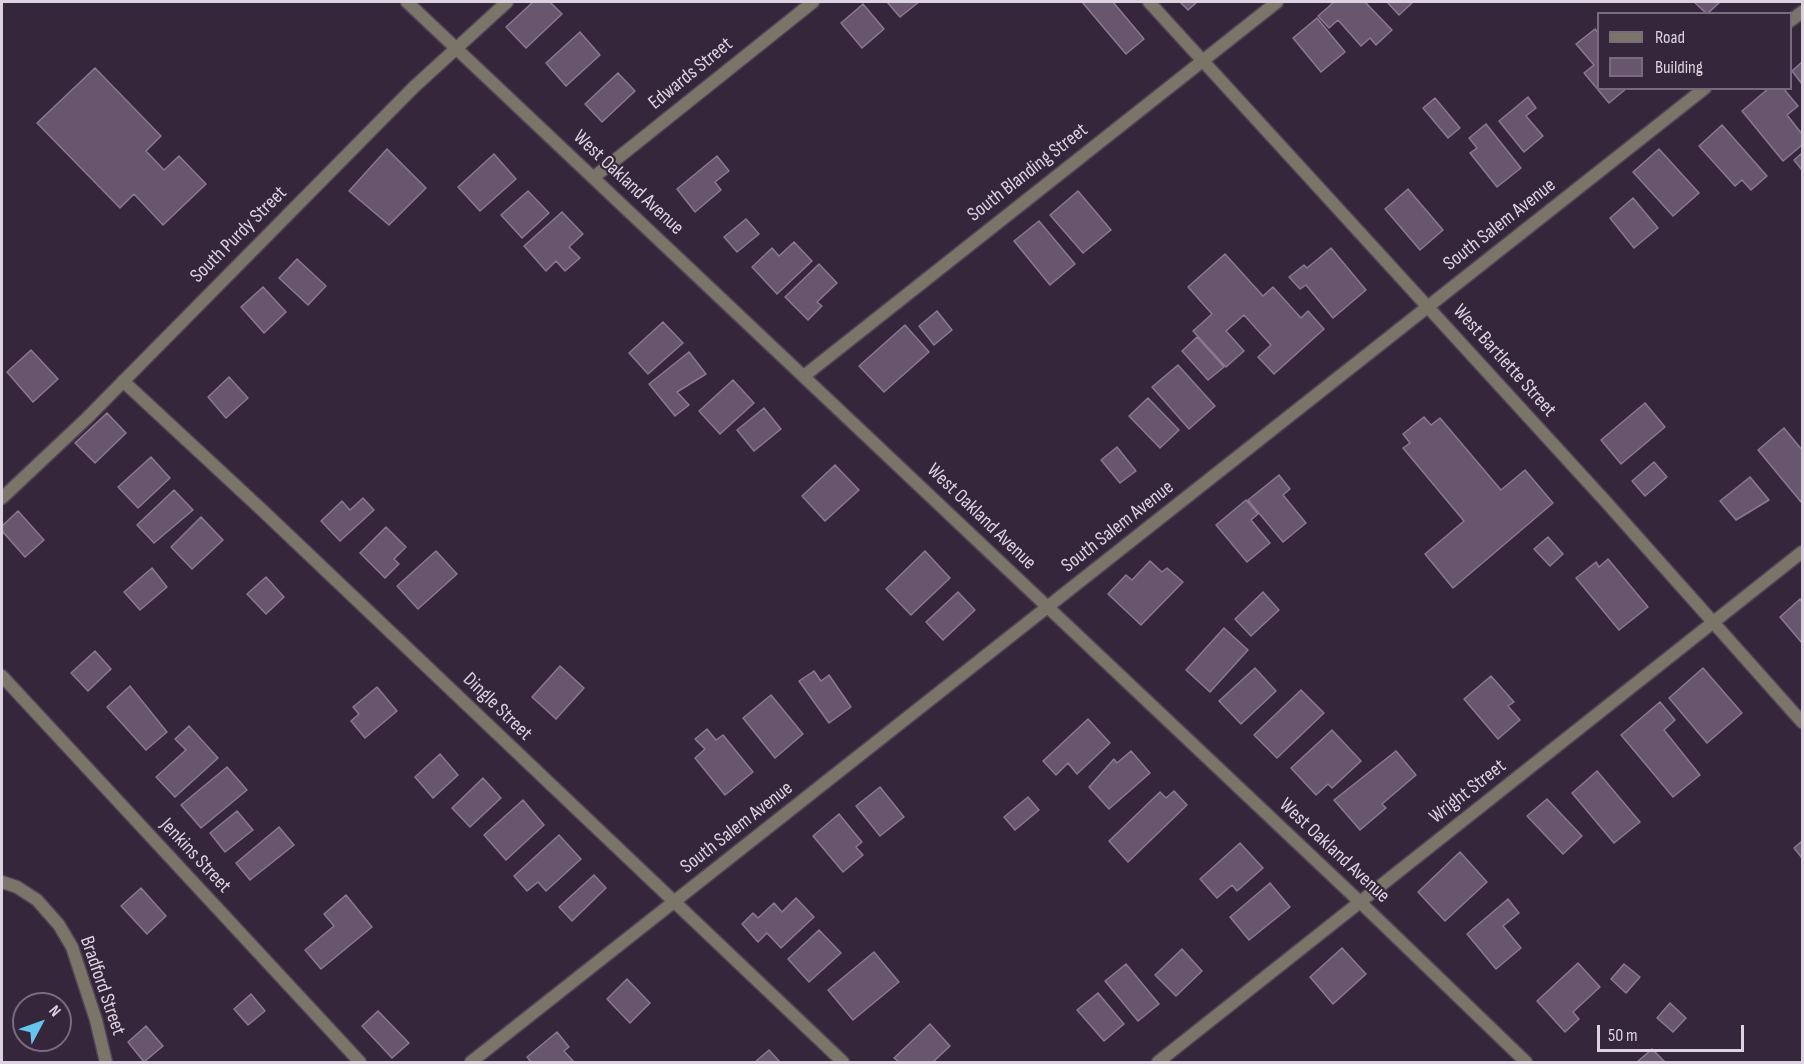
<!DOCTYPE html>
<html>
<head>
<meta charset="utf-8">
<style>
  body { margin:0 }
  #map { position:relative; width:1804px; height:1064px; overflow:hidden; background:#36263b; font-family:"Sofia Sans Condensed",sans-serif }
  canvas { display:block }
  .frame { position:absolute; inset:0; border:3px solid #dcd2e0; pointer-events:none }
  .legend { position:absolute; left:1597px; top:12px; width:195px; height:78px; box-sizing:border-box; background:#36263b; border:2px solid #786b7d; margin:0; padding:8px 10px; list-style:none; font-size:18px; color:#dcd2e0 }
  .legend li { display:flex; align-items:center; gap:12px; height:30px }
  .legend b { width:30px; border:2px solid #786b7d }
  .north { position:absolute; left:12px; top:992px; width:60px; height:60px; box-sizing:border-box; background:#36263b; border:2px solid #786b7d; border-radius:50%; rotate:49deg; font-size:16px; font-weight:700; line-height:24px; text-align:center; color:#dcd2e0 }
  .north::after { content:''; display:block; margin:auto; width:21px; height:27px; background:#65c5ee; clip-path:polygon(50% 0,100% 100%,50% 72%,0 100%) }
  .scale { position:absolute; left:1597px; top:1025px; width:147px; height:27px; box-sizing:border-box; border:3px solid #dcd2e0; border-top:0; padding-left:8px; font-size:18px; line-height:21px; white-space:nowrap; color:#dcd2e0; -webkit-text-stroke:4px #36263b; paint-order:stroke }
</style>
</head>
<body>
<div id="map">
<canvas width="1804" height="1064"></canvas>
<div class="frame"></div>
<ul class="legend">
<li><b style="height:8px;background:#7b7569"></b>Road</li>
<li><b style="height:16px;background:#68566e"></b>Building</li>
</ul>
<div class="north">N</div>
<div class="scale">50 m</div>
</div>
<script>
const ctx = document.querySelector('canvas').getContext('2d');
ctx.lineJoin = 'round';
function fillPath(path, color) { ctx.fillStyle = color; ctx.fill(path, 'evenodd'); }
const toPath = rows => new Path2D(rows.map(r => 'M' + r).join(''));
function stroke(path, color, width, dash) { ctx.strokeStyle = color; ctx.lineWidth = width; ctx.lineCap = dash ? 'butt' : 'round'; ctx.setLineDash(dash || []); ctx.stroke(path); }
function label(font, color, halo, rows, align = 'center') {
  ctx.font = font + ' "Sofia Sans Condensed",sans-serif'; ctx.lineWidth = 4.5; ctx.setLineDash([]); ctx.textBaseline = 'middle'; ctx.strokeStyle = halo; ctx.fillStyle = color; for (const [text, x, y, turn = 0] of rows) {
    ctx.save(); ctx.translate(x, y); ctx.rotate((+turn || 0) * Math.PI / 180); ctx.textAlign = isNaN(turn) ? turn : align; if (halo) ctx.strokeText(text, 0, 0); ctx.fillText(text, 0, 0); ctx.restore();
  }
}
const building = toPath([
  [533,2,550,2,562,14,526,48,506,27,533,2],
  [887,2,919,2,900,17,887,2],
  [1082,2,1113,2,1144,39,1126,54,1082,2],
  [1180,2,1197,2,1188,10,1180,2],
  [1334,2,1365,2,1392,30,1376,45,1370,38,1361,46,1338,20,1329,28,1318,16,1334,2],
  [1387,2,1413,2,1399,15,1387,2],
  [1694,2,1720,2,1707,14,1694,2],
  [863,4,884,29,862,48,841,23,863,4],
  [1317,18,1345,52,1321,72,1293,38,1317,18],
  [1595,29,1598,33,1598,88,1627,88,1609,103,1584,73,1594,65,1576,44,1595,29],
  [580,32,600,55,566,86,546,63,580,32],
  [1802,62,1802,84,1792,71,1802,62],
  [95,68,161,136,146,151,164,170,179,156,206,184,163,225,134,194,120,208,37,123,95,68],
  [618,73,635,91,602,122,585,104,618,73],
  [1769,88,1783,88,1798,106,1787,115,1802,134,1802,145,1783,161,1742,111,1769,88],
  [1528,97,1536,108,1526,116,1543,136,1524,152,1499,121,1528,97],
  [1435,98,1460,128,1448,138,1423,108,1435,98],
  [1486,124,1521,168,1497,187,1470,153,1477,148,1469,138,1486,124],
  [1722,125,1767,176,1751,190,1742,180,1735,186,1699,146,1722,125],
  [387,149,426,188,389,225,349,191,387,149],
  [1659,149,1699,193,1673,216,1633,172,1659,149],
  [1802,153,1802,170,1794,160,1802,153],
  [494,154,516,179,480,211,458,187,494,154],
  [717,156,729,171,715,182,721,190,695,212,677,189,717,156],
  [1408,189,1443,230,1420,250,1385,209,1408,189],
  [528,191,549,213,522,238,501,215,528,191],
  [1078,191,1111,230,1083,253,1050,215,1078,191],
  [1633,198,1658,228,1634,248,1610,218,1633,198],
  [562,212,583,234,569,247,580,258,565,271,556,261,546,271,524,246,562,212],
  [746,219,759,234,737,252,724,237,746,219],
  [1039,221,1075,264,1050,285,1014,241,1039,221],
  [794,242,812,261,777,294,752,267,772,248,779,256,794,242],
  [1331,248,1366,290,1333,318,1306,285,1300,289,1289,277,1304,265,1307,268,1331,248],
  [1225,254,1263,296,1273,287,1301,318,1308,311,1324,329,1274,374,1258,357,1271,345,1244,315,1226,331,1244,351,1226,367,1193,331,1212,314,1188,287,1225,254],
  [297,259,326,286,308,305,279,278,297,259],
  [819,264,837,283,817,302,822,306,808,320,785,297,819,264],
  [263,287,286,312,264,333,241,307,263,287],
  [937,311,952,330,934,345,919,326,937,311],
  [663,322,683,343,648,374,629,353,663,322],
  [905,325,929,352,884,392,859,366,905,325],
  [1197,337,1224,367,1208,380,1182,351,1197,337],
  [31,350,58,379,33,402,7,372,31,350],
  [689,352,706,374,677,392,689,405,675,416,649,384,689,352],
  [1178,365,1215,406,1189,429,1152,387,1178,365],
  [229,377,248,398,226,418,208,397,229,377],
  [733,380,754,403,720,434,699,411,733,380],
  [1148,398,1179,430,1160,448,1129,416,1148,398],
  [1645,403,1665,427,1621,464,1601,440,1645,403],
  [764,408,781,429,754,451,737,430,764,408],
  [107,413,126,433,95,463,75,443,107,413],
  [1424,417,1431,425,1440,418,1501,490,1525,470,1553,503,1453,588,1425,554,1464,521,1403,448,1410,443,1403,434,1424,417],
  [1784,428,1802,450,1802,501,1801,502,1758,450,1784,428],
  [1117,447,1136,471,1120,483,1101,460,1117,447],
  [151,457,170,478,138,508,118,487,151,457],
  [1654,462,1667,477,1645,496,1632,481,1654,462],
  [835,465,859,490,825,521,802,496,835,465],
  [1279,475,1290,489,1283,495,1306,523,1283,542,1248,500,1279,475],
  [1750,477,1769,500,1736,520,1720,501,1750,477],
  [174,490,193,510,154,543,137,525,174,490],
  [363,498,374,510,340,541,321,521,342,501,350,510,363,498],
  [1246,500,1258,514,1251,520,1270,543,1247,562,1216,525,1246,500],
  [18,511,44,540,25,557,2,531,2,526,18,511],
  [201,517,223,540,192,569,171,547,201,517],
  [386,527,406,547,394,559,399,564,385,578,360,553,386,527],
  [1548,537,1563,554,1550,566,1534,549,1548,537],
  [436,551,457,574,418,609,397,586,436,551],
  [925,551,950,578,911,615,886,589,925,551],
  [1608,559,1648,607,1619,630,1576,578,1596,562,1599,567,1608,559],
  [1150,561,1162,572,1167,568,1183,582,1141,625,1108,594,1126,575,1132,580,1150,561],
  [152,568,167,587,140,610,124,592,152,568],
  [266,577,284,597,266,614,247,594,266,577],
  [958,592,975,610,943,640,926,622,958,592],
  [1263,592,1279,610,1251,636,1235,619,1263,592],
  [1800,599,1802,602,1802,643,1780,617,1800,599],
  [1224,628,1248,650,1210,692,1186,670,1224,628],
  [95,651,111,669,88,691,71,673,95,651],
  [560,666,584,688,556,719,532,697,560,666],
  [1255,668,1276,691,1241,724,1219,701,1255,668],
  [1703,668,1742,713,1707,743,1669,698,1703,668],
  [814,671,821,681,829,675,851,707,829,723,799,681,814,671],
  [1491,676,1514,702,1508,706,1520,720,1498,739,1464,699,1491,676],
  [130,686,167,732,146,750,107,707,130,686],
  [377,687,397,711,365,738,351,721,359,714,353,707,377,687],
  [1301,690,1324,713,1277,758,1254,735,1301,690],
  [771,695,803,734,775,758,743,718,771,695],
  [1660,702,1675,720,1664,730,1700,775,1673,797,1621,735,1660,702],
  [1088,719,1110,743,1077,774,1068,763,1056,775,1043,761,1088,719],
  [189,726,218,758,175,797,156,777,186,750,175,739,189,726],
  [707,729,716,740,723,735,753,772,725,795,695,758,705,749,695,739,707,729],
  [1332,730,1361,761,1332,788,1328,784,1316,795,1291,768,1332,730],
  [1131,751,1150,773,1109,809,1089,787,1114,759,1117,763,1131,751],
  [1396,751,1416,775,1382,804,1386,808,1360,830,1334,800,1396,751],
  [440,754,458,775,433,798,415,777,440,754],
  [227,767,247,790,201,828,181,805,227,767],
  [1597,771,1640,822,1614,843,1572,793,1597,771],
  [483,778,501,798,470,827,452,808,483,778],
  [880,787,904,817,880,836,856,806,880,787],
  [1174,791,1187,805,1128,862,1109,841,1160,792,1166,798,1174,791],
  [1028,797,1039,810,1015,830,1004,817,1028,797],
  [1547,799,1582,836,1563,854,1527,816,1547,799],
  [523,800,544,825,506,860,484,835,523,800],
  [237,811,253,830,225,852,210,833,237,811],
  [839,814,862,842,856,847,863,855,843,872,813,836,839,814],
  [279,827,294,845,250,880,236,863,279,827],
  [559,835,581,859,546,891,538,882,527,891,514,876,559,835],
  [1802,841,1802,858,1794,848,1802,841],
  [1240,843,1263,868,1237,891,1232,885,1217,898,1200,879,1240,843],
  [1460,852,1487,882,1445,921,1418,892,1460,852],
  [594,875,606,888,572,921,559,907,594,875],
  [1270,883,1290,907,1249,940,1230,917,1270,883],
  [141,888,166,916,147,934,121,906,141,888],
  [346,895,372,927,321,969,305,950,334,926,324,914,346,895],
  [796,898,814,917,781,948,767,933,758,942,742,924,753,913,758,918,774,903,782,912,796,898],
  [1508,899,1519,913,1503,926,1521,948,1496,969,1467,934,1508,899],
  [819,930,841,953,809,982,788,959,819,930],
  [1342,948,1366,974,1333,1004,1310,977,1342,948],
  [1182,949,1202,971,1176,996,1155,975,1182,949],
  [874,952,899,982,853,1020,828,990,874,952],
  [1578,963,1600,987,1573,1012,1579,1019,1565,1032,1537,1001,1578,963],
  [1126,964,1159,1004,1138,1021,1105,981,1126,964],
  [1624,964,1640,977,1626,993,1611,979,1624,964],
  [627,979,650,1003,630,1023,607,999,627,979],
  [1098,993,1124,1024,1104,1041,1077,1010,1098,993],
  [251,994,265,1011,248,1025,234,1009,251,994],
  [1670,1003,1686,1018,1673,1032,1657,1018,1670,1003],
  [378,1011,409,1043,392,1058,362,1026,378,1011],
  [930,1024,950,1046,933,1062,899,1062,894,1058,930,1024],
  [146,1026,163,1046,144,1062,128,1042,146,1026],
  [557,1032,569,1047,564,1051,574,1062,531,1062,527,1057,557,1032],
  [1652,1049,1665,1062,1637,1062,1652,1049],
  [769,1050,780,1062,755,1062,769,1050]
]);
fillPath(building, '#68566e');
stroke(building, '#8b7891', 1.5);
const minor = toPath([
  [1149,2,1607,503,1802,722],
  [1790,21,1802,12],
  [594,177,813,2],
  [804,376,1277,2],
  [123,381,262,510,843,1062],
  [2,676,360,1062],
  [2,882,17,887,37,900,59,925,72,947,96,1020,106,1062],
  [471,1062,1705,88],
  [1158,1062,1802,552]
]);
const tertiary = toPath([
  [407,2,1360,902,1526,1062],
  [2,498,86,419,414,87,507,2]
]);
stroke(minor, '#514255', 15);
stroke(tertiary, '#514255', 15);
stroke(minor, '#7b7569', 12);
stroke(tertiary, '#7b7569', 12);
label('20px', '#dcd2e0', '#36263b', [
  ["Edwards Street",691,74,-39],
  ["South Blanding Street",1028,173,-38],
  ["West Oakland Avenue",628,183,43],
  ["South Salem Avenue",1500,225,-38],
  ["South Purdy Street",239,235,-45],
  ["West Bartlette Street",1504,361,48],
  ["West Oakland Avenue",981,517,44],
  ["South Salem Avenue",1118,527,-38],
  ["Dingle Street",497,707,44],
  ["Wright Street",1468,792,-38],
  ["South Salem Avenue",737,828,-38],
  ["West Oakland Avenue",1334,851,43],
  ["Jenkins Street",195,856,47],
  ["Bradford Street",102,986,71]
]);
</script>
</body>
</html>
